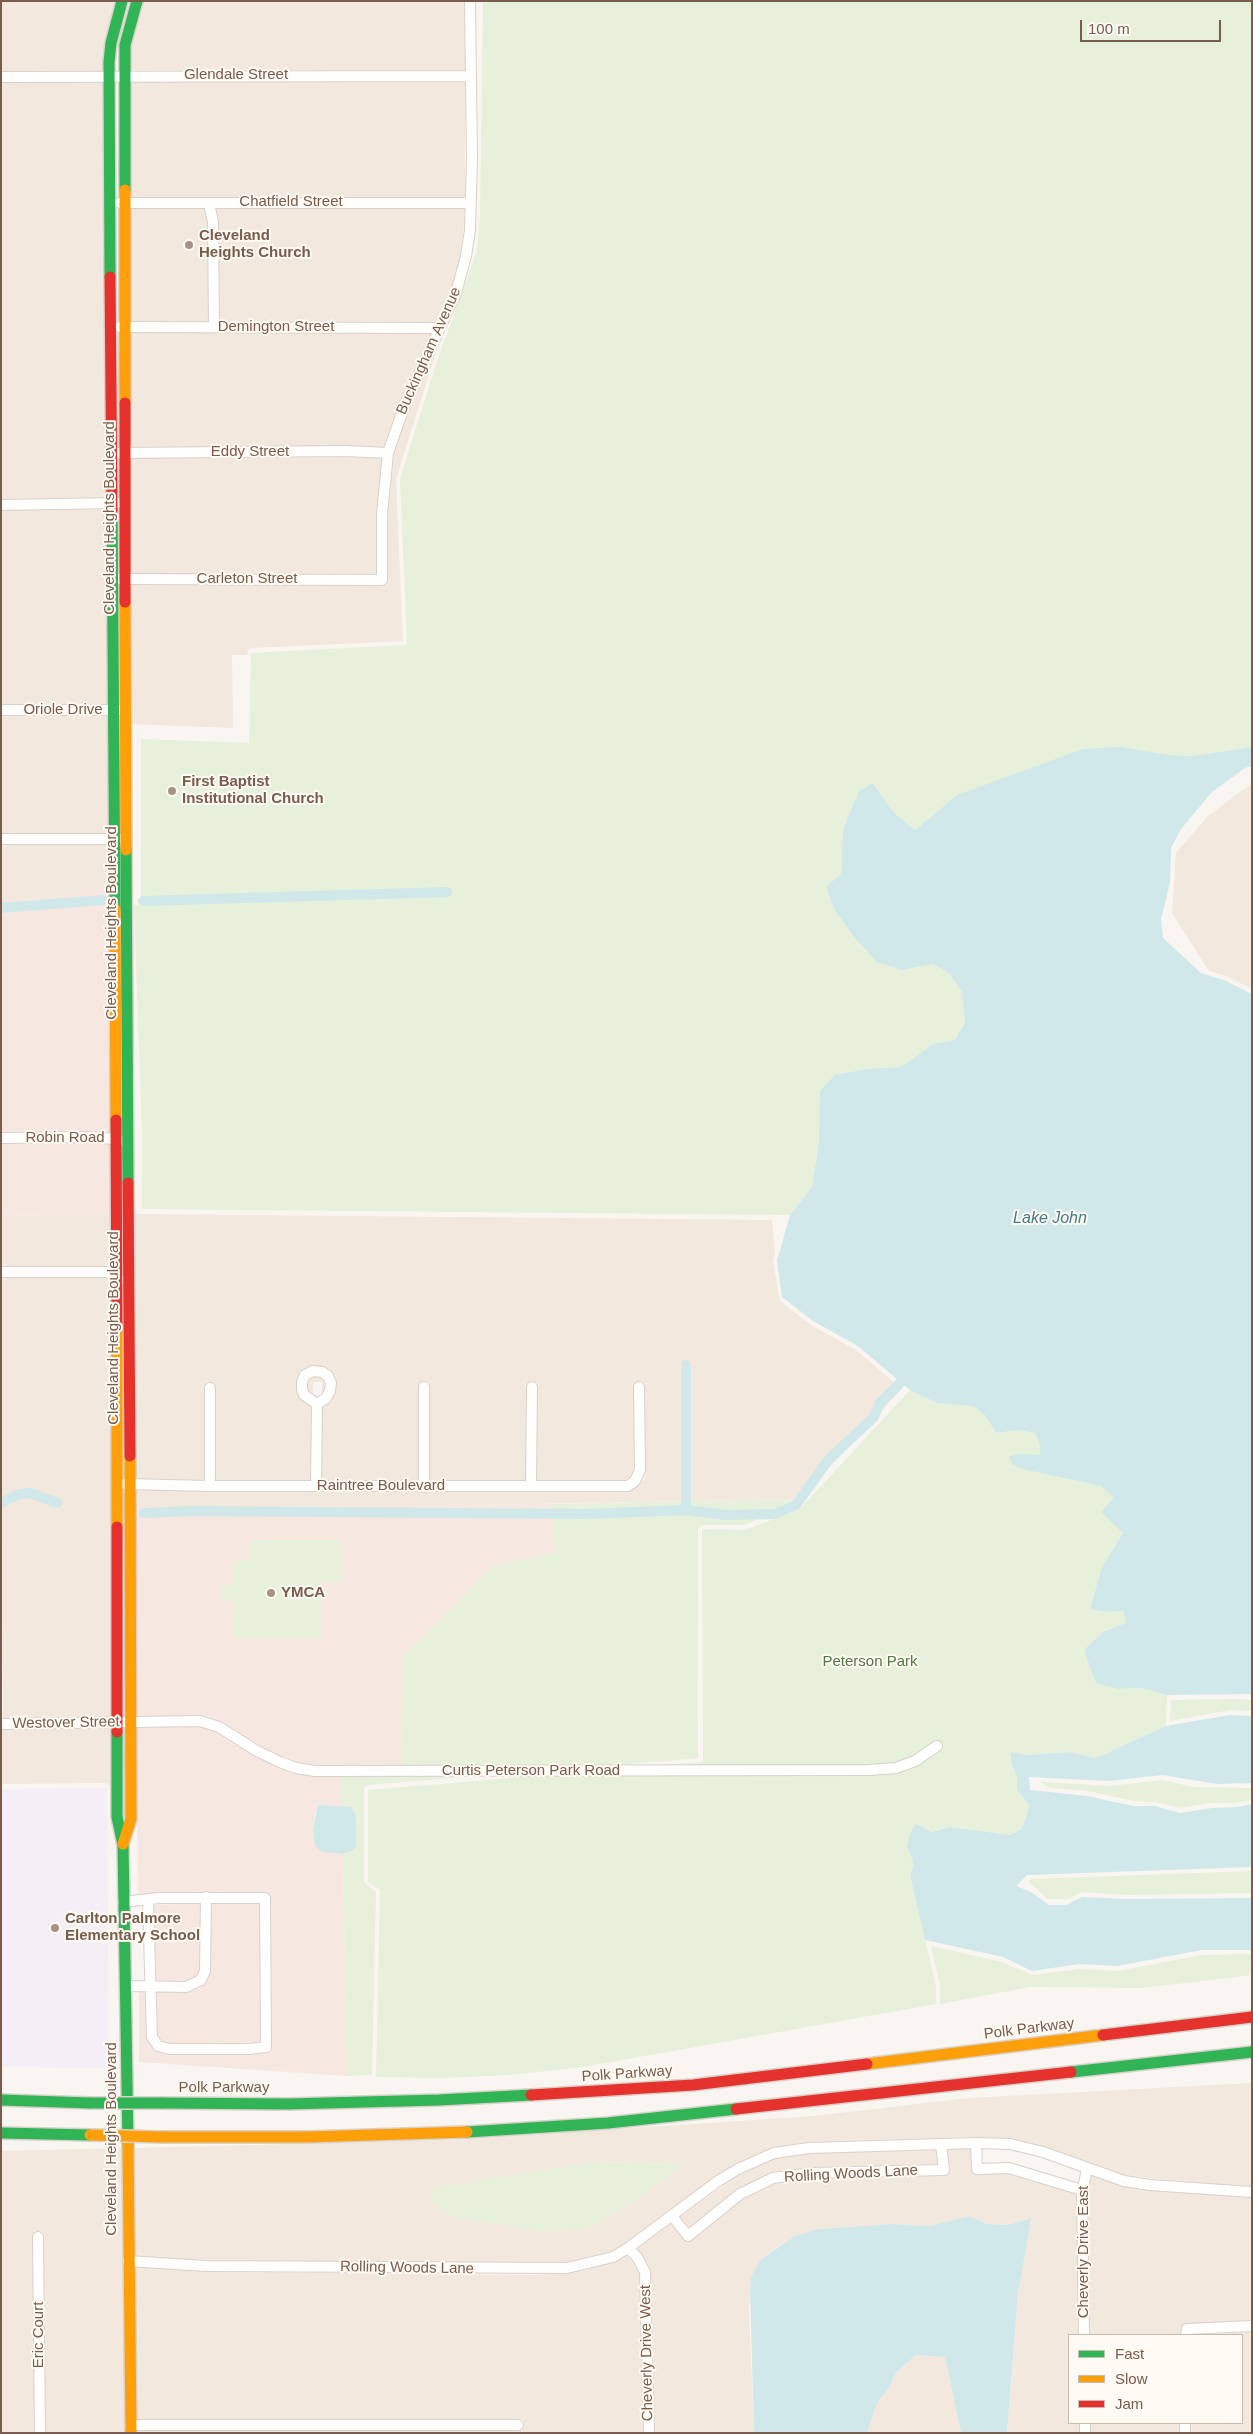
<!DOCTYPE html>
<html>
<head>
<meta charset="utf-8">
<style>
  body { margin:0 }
  #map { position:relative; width:1253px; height:2434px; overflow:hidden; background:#f9f5f0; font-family:Helvetica,sans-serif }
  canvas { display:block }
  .frame { position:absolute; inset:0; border:2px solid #7a5c4d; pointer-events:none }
  .legend { position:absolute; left:1068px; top:2334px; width:175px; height:90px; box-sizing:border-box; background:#fffaf3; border:1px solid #cabbb1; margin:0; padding:6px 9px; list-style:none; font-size:15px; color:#7a5c4d }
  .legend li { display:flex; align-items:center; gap:10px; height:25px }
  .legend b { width:25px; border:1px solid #cabbb1 }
  .scale { position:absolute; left:1080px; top:20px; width:141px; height:22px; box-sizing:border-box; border:2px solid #7a5c4d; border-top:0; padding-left:6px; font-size:15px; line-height:18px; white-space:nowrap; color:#7a5c4d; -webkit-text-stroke:4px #fffaf3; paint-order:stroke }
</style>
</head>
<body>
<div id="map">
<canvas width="1253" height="2434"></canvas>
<div class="frame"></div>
<ul class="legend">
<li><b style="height:6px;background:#30b455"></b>Fast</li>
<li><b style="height:6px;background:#ff9f0a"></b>Slow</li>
<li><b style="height:6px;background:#e5322d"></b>Jam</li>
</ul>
<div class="scale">100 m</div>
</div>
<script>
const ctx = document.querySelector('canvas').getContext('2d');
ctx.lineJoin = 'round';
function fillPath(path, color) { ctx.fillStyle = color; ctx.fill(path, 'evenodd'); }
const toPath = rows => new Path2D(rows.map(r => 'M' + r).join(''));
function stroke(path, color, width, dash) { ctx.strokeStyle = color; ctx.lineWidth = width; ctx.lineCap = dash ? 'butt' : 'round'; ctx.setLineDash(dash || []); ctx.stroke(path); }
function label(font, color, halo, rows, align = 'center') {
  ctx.font = font + ' Helvetica,sans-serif'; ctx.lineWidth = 4; ctx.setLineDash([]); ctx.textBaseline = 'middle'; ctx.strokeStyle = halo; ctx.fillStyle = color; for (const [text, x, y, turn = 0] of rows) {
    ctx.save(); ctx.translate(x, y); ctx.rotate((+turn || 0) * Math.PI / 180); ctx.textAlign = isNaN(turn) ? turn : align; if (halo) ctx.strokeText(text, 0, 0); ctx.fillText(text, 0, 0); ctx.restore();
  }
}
fillPath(toPath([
  [1,1,117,1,105,72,1,72],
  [143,1,465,1,465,70,130,70,130,46],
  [333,80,465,81,465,198,131,197,130,81],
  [1,83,105,83,107,498,1,499],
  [131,208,205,208,208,223,209,321,131,322],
  [215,208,465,208,461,255,451,291,437,322,218,321,218,222],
  [131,333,214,332,432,333,401,402,384,448,130,447],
  [438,346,396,479,403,641,251,648,248,650,247,655,232,655,233,728,130,724,130,585,387,585,387,514,393,454,410,406],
  [345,457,382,458,377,513,377,574,130,574,130,458],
  [107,509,107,704,1,705,1,510],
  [107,715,109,833,1,833,1,716],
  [1252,783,1252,989,1226,976,1209,971,1172,913,1176,853,1208,816],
  [1,844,109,844,109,889,1,904],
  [111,1214,112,1269,107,1266,1,1266,1,1216],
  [134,1214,772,1220,775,1252,773,1262,780,1301,811,1325,856,1350,902,1389,800,1499,470,1505,135,1508,134,1490,628,1491,636,1487,644,1479,646,1471,644,1382,635,1382,635,1470,632,1477,627,1480,536,1481,537,1382,528,1382,526,1481,428,1481,429,1382,420,1382,419,1481,321,1481,322,1382,313,1382,311,1481,215,1481,215,1383,206,1382,205,1480,134,1479,135,1289,136,1286,135,1285],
  [1,1277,105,1277,112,1281,112,1717,3,1719],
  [112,1728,111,1787,107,1783,1,1784,1,1729],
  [1252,2083,1252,2187,1125,2176,1044,2147,1010,2139,980,2137,809,2142,772,2148,735,2164,625,2244,611,2251,566,2263,207,2261,132,2256,132,2148,453,2140,814,2116,969,2098],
  [595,2162,684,2164,632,2203,586,2230],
  [122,2148,126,2433,45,2433,43,2232,34,2231,35,2433,1,2433,1,2151],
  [971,2148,972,2169,977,2174,1008,2174,1077,2194,1079,2335,1069,2335,1069,2423,1080,2423,1080,2433,1007,2433,1018,2294,1030,2218,1007,2225,986,2224,970,2216,929,2226,891,2224,819,2229,795,2237,776,2248,760,2260,751,2277,749,2309,754,2433,654,2433,650,2272,636,2249,671,2223,684,2240,691,2240,743,2199,774,2184,812,2179,944,2175,948,2169,947,2150],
  [937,2150,938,2164,812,2168,771,2173,738,2189,689,2229,679,2217,740,2174,775,2158,809,2153],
  [1091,2175,1123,2186,1150,2190,1252,2198,1252,2321,1186,2324,1182,2329,1182,2335,1089,2335,1087,2191],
  [627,2255,641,2274,644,2433,136,2433,136,2430,522,2430,523,2419,135,2419,133,2267,206,2272,537,2275,586,2270,614,2262],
  [1252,2332,1252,2433,1190,2433,1190,2423,1242,2423,1242,2335,1191,2334],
  [916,2355,945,2357,961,2433,867,2433,877,2403,889,2388,895,2373],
  [1090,2423,1180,2423,1180,2433,1090,2433]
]), '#f2e8de');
fillPath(toPath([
  [97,889,109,889,110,1133,1,1133,1,904],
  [88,1143,110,1144,111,1214,1,1216,1,1144],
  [551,1504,555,1553,493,1567,403,1657,401,1765,315,1765,297,1763,259,1746,213,1718,201,1715,136,1717,135,1508],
  [199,1726,217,1732,255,1756,294,1773,341,1776,342,1807,324,1805,315,1814,313,1829,315,1846,336,1854,343,1854,347,2076,139,2062,139,1992,146,1992,147,2037,156,2051,169,2055,249,2055,267,2052,271,2047,270,1898,265,1892,159,1893,138,1896,136,1728],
  [201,1903,200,1974,194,1980,186,1982,155,1981,153,1905],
  [210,1903,260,1903,261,2042,169,2044,161,2041,157,2035,156,1992,187,1993,199,1989,209,1977]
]), '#f6e8e1');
fillPath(toPath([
  [107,1788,109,2068,1,2067,1,1789]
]), '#f6eef6');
fillPath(toPath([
  [483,1,1252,1,1252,747,1193,756,1168,755,957,795,915,830,894,813,873,783,843,830,841,875,902,970,933,964,950,974,962,992,965,1023,955,1040,933,1044,901,1067,867,1069,819,1141,812,1187,790,1215,142,1209,142,1134,134,905,141,905,141,739,249,743,251,653,407,645,400,479,436,364,477,251,480,213],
  [910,1390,937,1403,973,1406,985,1414,996,1433,1019,1430,1035,1433,1040,1446,1040,1456,1019,1454,1022,1469,1101,1486,1114,1498,1123,1533,1102,1567,1090,1609,1105,1612,1123,1611,1126,1623,1105,1631,1118,1689,1141,1688,1167,1695,1166,1726,1096,1758,1068,1752,1027,1755,1011,1752,1011,1763,1017,1776,1017,1790,1029,1805,1026,1819,1021,1829,1010,1835,950,1827,932,1832,916,1824,907,1847,914,1864,910,1875,936,1986,936,2004,583,2067,510,2075,442,2078,376,2077,380,1890,368,1882,368,1790,703,1762,702,1529,744,1530,799,1510],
  [800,1499,797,1505,743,1525,702,1525,698,1528,698,1758,616,1765,401,1765,403,1657,493,1566,555,1553,551,1504],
  [249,1540,342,1540,342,1582,321,1582,321,1638,233,1638,233,1601,222,1600,222,1586,233,1585,234,1561,249,1561],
  [1239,1699,1252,1700,1252,1711,1230,1710,1170,1721,1171,1700],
  [341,1776,476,1776,368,1785,364,1787,364,1882,376,1892,372,2075,347,2076,343,1854,352,1851,356,1837,356,1826,351,1808,342,1807],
  [1162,1780,1193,1787,1252,1788,1252,1799,1237,1803,1211,1803,1180,1808,1156,1802,1134,1801,1088,1791,1050,1788,1040,1782,1109,1786],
  [1252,1871,1252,1893,1126,1895,1082,1892,1067,1899,1048,1899,1029,1882,1031,1879],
  [931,1946,1002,1962,1032,1975,1080,1969,1118,1971,1202,1955,1252,1954,1252,1975,1142,1988,1030,1987,940,2004,940,1985],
  [595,2162,685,2164,632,2203,586,2230,540,2231,453,2217,433,2202,431,2188]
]), '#e7f0db');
fillPath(toPath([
  [1121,747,1168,755,1193,756,1252,747,1252,766,1245,768,1212,792,1181,829,1171,848,1170,883,1161,919,1163,938,1201,973,1224,980,1252,994,1252,1694,1167,1695,1141,1688,1118,1689,1096,1683,1084,1650,1105,1631,1126,1623,1123,1611,1105,1612,1090,1609,1102,1567,1123,1533,1101,1512,1114,1498,1101,1486,1022,1469,1012,1464,1009,1456,1019,1454,1040,1455,1040,1446,1035,1433,1019,1430,996,1433,985,1415,973,1406,937,1403,910,1390,858,1346,813,1321,782,1297,777,1261,790,1215,812,1187,819,1141,820,1091,835,1075,867,1069,901,1067,933,1044,955,1040,965,1023,962,992,950,974,933,964,902,970,877,962,855,938,834,909,826,886,841,875,843,830,859,791,873,783,894,813,915,830,957,795,1083,749],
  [1230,1715,1252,1716,1252,1783,1218,1784,1162,1775,1109,1781,1029,1777,1030,1790,1087,1796,1133,1806,1155,1806,1180,1813,1212,1808,1238,1807,1252,1804,1252,1867,1027,1875,1016,1886,1031,1892,1049,1905,1066,1905,1082,1897,1126,1899,1252,1898,1252,1950,1202,1950,1117,1966,1079,1964,1032,1971,1003,1957,925,1940,910,1875,914,1864,907,1847,910,1833,916,1824,932,1832,950,1827,1010,1835,1021,1829,1026,1819,1029,1805,1017,1790,1017,1776,1011,1763,1011,1752,1027,1755,1068,1752,1096,1758,1166,1726],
  [318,1805,351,1807,355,1814,356,1826,356,1846,352,1851,343,1854,322,1852,315,1846,313,1829],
  [970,2216,986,2224,1007,2225,1031,2218,1018,2294,1007,2433,961,2433,945,2357,916,2355,895,2373,889,2388,877,2403,867,2433,754,2433,750,2288,751,2277,760,2260,795,2236,819,2229,891,2224,929,2226]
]), '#d0e8ea');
stroke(toPath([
  [143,901,447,892],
  [1,908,102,900],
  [686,1365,686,1510],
  [1,1503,19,1494,30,1493,57,1503],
  [144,1513,190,1511,585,1514,686,1510,725,1515,775,1514,796,1505,829,1459,874,1417,879,1404,901,1382]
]), '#d0e8ea', 10);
const street = toPath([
  [1,77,470,76],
  [120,203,470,203],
  [209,203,213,222,214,327],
  [120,327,440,328],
  [118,453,345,451,388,453],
  [1,505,118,503],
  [120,579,382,580,382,514,388,453,405,404,456,293,466,256,470,230,472,158,470,1],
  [1,710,120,710],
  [1,839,120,839],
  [1,1138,88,1137,115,1139,122,1141],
  [1,1272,107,1272,120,1280],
  [125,1484,210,1486,628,1486,635,1481,640,1470,639,1387],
  [210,1486,210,1388],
  [316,1486,317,1404,326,1398,330,1391,331,1383,328,1376,322,1372,313,1371,305,1375,302,1382,302,1389,304,1395,317,1404],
  [531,1486,532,1387],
  [424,1487,424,1387],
  [1,1724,200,1721,219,1727,257,1751,280,1762,296,1768,315,1771,869,1770,896,1768,915,1761,937,1746],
  [123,1902,159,1898,265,1898,266,2047,249,2049,169,2049,158,2046,152,2037,148,1900],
  [126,1986,186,1987,201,1980,205,1971,206,1897],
  [976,2143,977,2169,1009,2168,1082,2190],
  [672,2216,688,2236,740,2194,773,2178,812,2173,944,2170,941,2145],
  [38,2237,40,2433],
  [628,2248,637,2257,645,2272,649,2433],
  [128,2261,206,2266,567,2268,613,2257,628,2248,718,2181,738,2169,774,2153,809,2148,976,2143,1010,2144,1043,2152,1124,2181,1150,2185,1252,2192],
  [1084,2335,1082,2195,1087,2168],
  [1186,2335,1187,2329,1252,2326],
  [1085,2423,1085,2433],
  [130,2425,518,2425],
  [1185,2433,1185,2423]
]);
const fast = toPath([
  [125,190,125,45,137,1],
  [110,277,109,62,111,43,122,1],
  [112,509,115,909],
  [126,850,128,1183],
  [117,1732,117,1817,123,1845,128,2143],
  [1071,2072,1252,2052],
  [1,2100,90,2103],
  [161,2103,288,2104,439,2100,531,2095],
  [467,2132,608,2123,736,2109],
  [1,2133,90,2135]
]);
const slow = toPath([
  [125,190,125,403],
  [125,602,126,850],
  [115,909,116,1120],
  [117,1328,117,1527],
  [123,1844,131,1819,130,1456],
  [867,2064,1103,2035],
  [161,2137,308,2137,467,2132],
  [128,2143,131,2433]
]);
const jam = toPath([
  [110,277,112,509],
  [125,403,125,602],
  [116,1120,117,1328],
  [128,1183,130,1456],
  [117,1527,117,1732],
  [1103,2035,1252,2017],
  [531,2095,693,2085,867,2064],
  [736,2109,1071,2072]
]);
stroke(street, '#d7d1cb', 12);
stroke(fast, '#d9d2cb', 14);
stroke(slow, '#d9d2cb', 14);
stroke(jam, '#d9d2cb', 14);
stroke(street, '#fefefd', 10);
stroke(fast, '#30b455', 11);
stroke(slow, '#ff9f0a', 11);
stroke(jam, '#e5322d', 11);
const fastBridge = toPath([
  [90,2103,161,2103]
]);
const slowBridge = toPath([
  [90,2135,161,2137]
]);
stroke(fastBridge, '#dad1cc', 14, []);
stroke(slowBridge, '#dad1cc', 14, []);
stroke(fastBridge, '#30b455', 11);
stroke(slowBridge, '#ff9f0a', 11);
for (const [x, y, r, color] of [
  [189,245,5,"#a69286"],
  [172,791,5,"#a69286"],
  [271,1593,5,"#a69286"],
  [55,1928,5,"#a69286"]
]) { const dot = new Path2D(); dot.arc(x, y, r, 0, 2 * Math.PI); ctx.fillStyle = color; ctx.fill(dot); stroke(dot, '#fffaf3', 2); }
label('15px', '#7a5c4d', '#fffaf3', [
  ["Glendale Street",236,75],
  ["Chatfield Street",291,202],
  ["Demington Street",276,327],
  ["Buckingham Avenue",429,351,-66],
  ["Eddy Street",250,452],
  ["Cleveland Heights Boulevard",110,518,-90],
  ["Carleton Street",247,579],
  ["Oriole Drive",63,710],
  ["Cleveland Heights Boulevard",112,923,-90],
  ["Robin Road",65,1138],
  ["Cleveland Heights Boulevard",114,1328,-90],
  ["Raintree Boulevard",381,1486],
  ["Westover Street",66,1723,-1],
  ["Curtis Peterson Park Road",531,1771],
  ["Polk Parkway",1029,2029,-7],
  ["Polk Parkway",627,2074,-4],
  ["Polk Parkway",224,2088],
  ["Cleveland Heights Boulevard",112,2139,-90],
  ["Rolling Woods Lane",851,2174,-3],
  ["Cheverly Drive East",1084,2252,-90],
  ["Rolling Woods Lane",407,2268,1],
  ["Eric Court",39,2335,-90],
  ["Cheverly Drive West",647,2353,-91]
]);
label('bold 15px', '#7a5c4d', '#fffaf3', [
  ["Cleveland",199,236],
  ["Heights Church",199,253],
  ["First Baptist",182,782],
  ["Institutional Church",182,799],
  ["YMCA",281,1593],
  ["Carlton Palmore",65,1919],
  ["Elementary School",65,1936]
], 'left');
label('15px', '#537a41', '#fffaf3', [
  ["Peterson Park",870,1662]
]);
label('italic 16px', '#437c86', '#fffaf3', [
  ["Lake John",1050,1219]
]);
</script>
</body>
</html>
